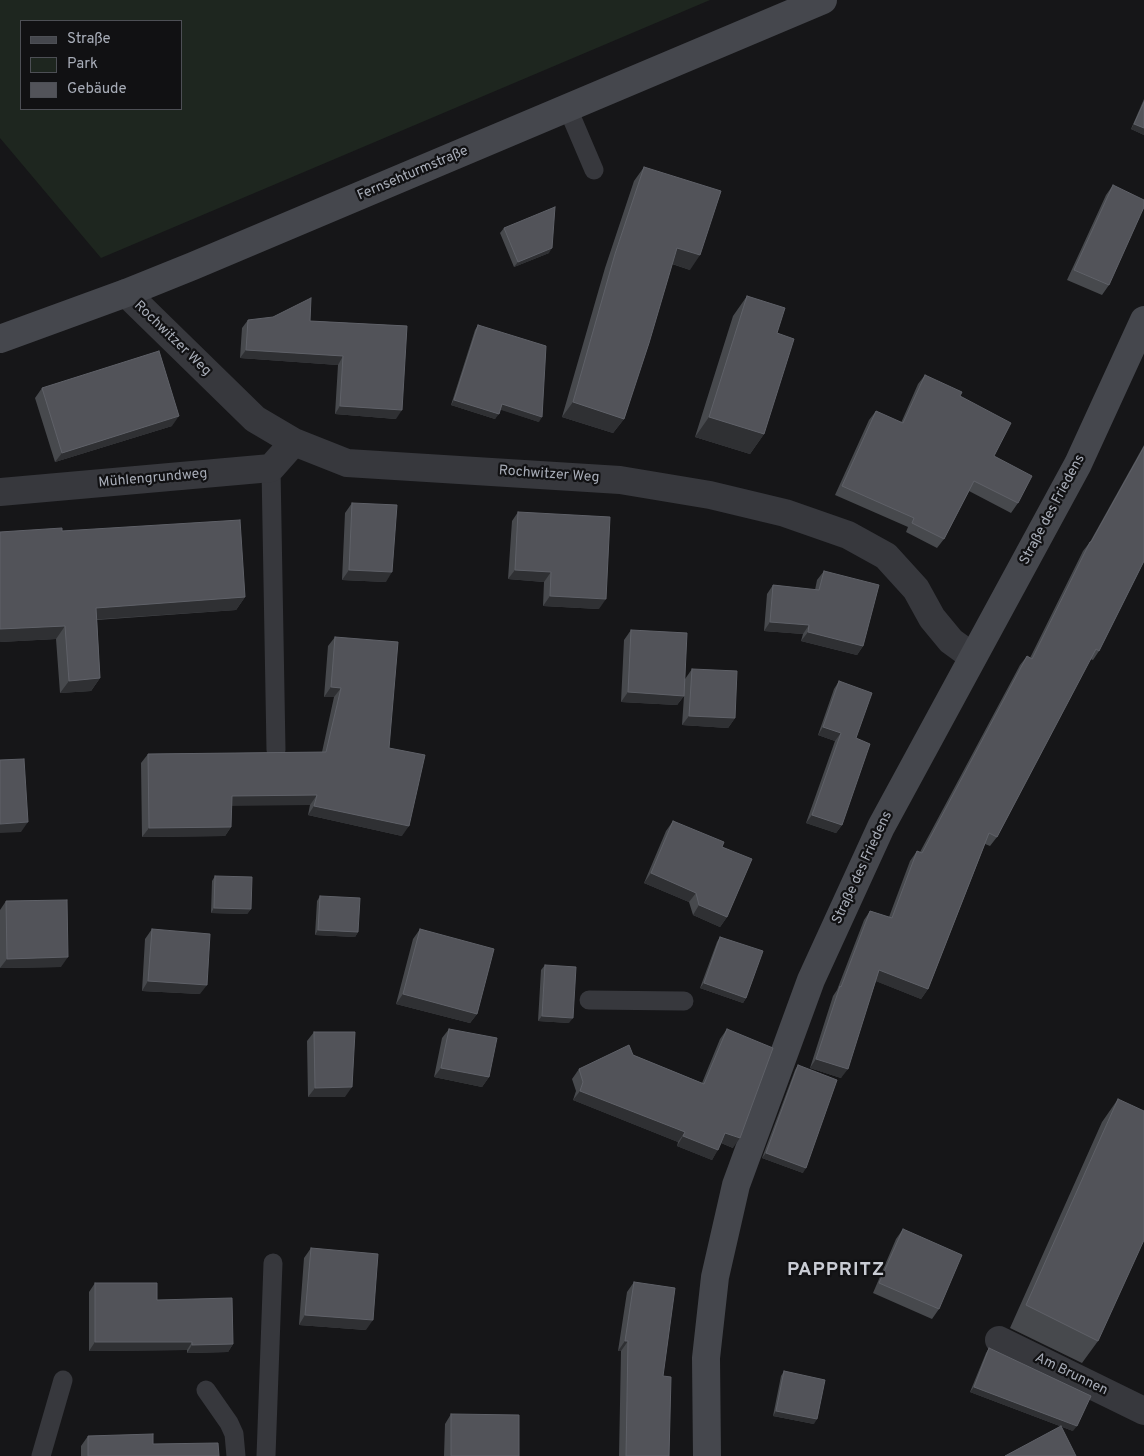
<!DOCTYPE html>
<html>
<head>
<meta charset="utf-8">
<style>
  body { margin:0 }
  #map { position:relative; width:1144px; height:1456px; overflow:hidden; background:#161618; font-family:Overpass,sans-serif }
  canvas { display:block }
  .legend { position:absolute; left:20px; top:20px; width:162px; height:90px; box-sizing:border-box; background:#111113; border:1px solid #4d4f55; margin:0; padding:6px 9px; list-style:none; font-size:15px; color:#a8adb8 }
  .legend li { display:flex; align-items:center; gap:10px; height:25px }
  .legend b { width:25px; border:1px solid #4d4f55 }
</style>
</head>
<body>
<div id="map">
<canvas width="1144" height="1456"></canvas>
<ul class="legend">
<li><b style="height:6px;background:#45474d"></b>Straße</li>
<li><b style="height:14px;background:#1e261f"></b>Park</li>
<li><b style="height:14px;background:#525359"></b>Gebäude</li>
</ul>
</div>
<script>
const ctx = document.querySelector('canvas').getContext('2d');
ctx.lineJoin = 'round';
function fillPath(path, color) { ctx.fillStyle = color; ctx.fill(path, 'evenodd'); }
const toPath = rows => new Path2D(rows.map(r => 'M' + r).join(''));
function stroke(path, color, width, dash) { ctx.strokeStyle = color; ctx.lineWidth = width; ctx.lineCap = dash ? 'butt' : 'round'; ctx.setLineDash(dash || []); ctx.stroke(path); }
function label(font, color, halo, rows, align = 'center') {
  ctx.font = font + ' Overpass,sans-serif'; ctx.lineWidth = 4.5; ctx.setLineDash([]); ctx.textBaseline = 'middle'; ctx.strokeStyle = halo; ctx.fillStyle = color; for (const [text, x, y, turn = 0] of rows) {
    ctx.save(); ctx.translate(x, y); ctx.rotate((+turn || 0) * Math.PI / 180); ctx.textAlign = isNaN(turn) ? turn : align; if (halo) ctx.strokeText(text, 0, 0); ctx.fillText(text, 0, 0); ctx.restore();
  }
}
fillPath(toPath([
  [0,0,710,0,101,258,0,138],
  [21,21,181,21,181,109,21,109]
]), '#1e261f');
stroke(toPath([
  [568,109,594,170],
  [271,468,276,750],
  [589,1000,684,1001],
  [206,1390,229,1423,234,1434,236,1456],
  [41,1456,63,1380],
  [266,1456,273,1263]
]), '#37383d', 19);
stroke(toPath([
  [126,293,255,419,294,442,347,463,620,480,710,495,785,513,848,535,886,556,916,589,932,618,951,641,973,657],
  [0,492,271,468,294,442],
  [999,1340,1144,1411]
]), '#37383d', 28);
stroke(toPath([
  [0,339,126,293,193,266,823,0],
  [707,1456,706,1358,715,1277,736,1185,811,980,881,827,1078,464,1144,320]
]), '#45474d', 28);
fillPath(toPath([
  [1144,99,1144,135,1131,129],
  [644,167,690,270,672,264,624,419,613,433,562,417,605,268,634,181],
  [1113,185,1109,285,1102,295,1067,280,1106,195],
  [504,228,549,253,514,267,500,233],
  [747,296,777,333,764,434,750,454,695,437,733,316],
  [248,320,310,321,407,326,396,419,335,414,338,365,240,358,242,328],
  [478,325,539,422,500,409,495,419,451,405,475,330],
  [925,375,960,396,994,456,1018,503,1011,513,969,491,944,539,937,548,906,532,908,527,835,495,869,420,876,411,901,423,918,384],
  [42,388,172,426,55,462,35,398],
  [1144,445,1144,561,1099,651,1093,660,1090,659,997,837,990,846,985,844,928,989,921,999,876,981,841,1078,810,1068,833,996,837,990,864,920,870,911,889,917,910,861,917,851,920,852,1020,665,1027,656,1030,658,1083,551,1090,542],
  [352,503,386,582,342,580,345,513],
  [518,512,599,609,543,606,544,582,508,579,512,521],
  [62,531,245,597,236,610,97,620,100,678,91,691,60,693,56,639,0,642,0,532],
  [824,571,863,646,857,655,801,641,803,634,764,631,767,594,773,585,815,590,817,580],
  [631,630,685,679,692,669,735,718,728,728,682,725,684,696,677,705,621,702,624,640],
  [335,637,389,748,402,836,308,815,310,805,231,805,231,827,225,836,142,837,141,763,148,754,322,752,334,697,324,697,328,646],
  [839,681,842,825,836,833,806,823,835,741,818,735,834,689],
  [673,821,722,847,727,917,720,927,693,915,689,902,644,883,666,831],
  [215,876,251,909,247,914,211,913,212,881],
  [320,896,358,932,355,937,315,935,317,901],
  [6,901,61,967,0,968,0,910],
  [152,929,200,994,142,991,145,939],
  [420,929,477,1014,470,1023,396,1004,413,939],
  [720,937,746,998,743,1003,700,988,717,942],
  [545,965,569,1023,538,1021,541,970],
  [449,1029,489,1077,482,1087,434,1077,442,1038],
  [727,1029,733,1148,721,1143,712,1160,677,1146,678,1142,573,1100,576,1091,572,1079,579,1069,633,1055,702,1083,720,1039],
  [314,1032,345,1097,308,1097,307,1041],
  [798,1065,803,1173,762,1158,795,1070],
  [1118,1099,1098,1341,1082,1363,1010,1328,1102,1122],
  [903,1229,939,1309,932,1319,873,1293,896,1239],
  [311,1248,366,1330,299,1325,304,1258],
  [634,1282,663,1376,669,1456,619,1456,621,1351,618,1351,627,1292],
  [95,1283,233,1344,228,1352,187,1353,187,1350,89,1351,89,1292],
  [989,1348,1073,1431,970,1392,986,1353],
  [784,1371,814,1424,773,1416,781,1376],
  [451,1414,519,1456,444,1456,445,1424],
  [88,1436,153,1444,219,1456,81,1456,81,1446]
]), '#47494d');
fillPath(toPath([
  [1134,124,1144,128,1144,135,1131,129],
  [552,248,549,253,514,267,518,262],
  [677,248,700,255,690,270,667,262],
  [246,350,343,356,338,365,240,358],
  [454,400,499,414,495,419,451,405],
  [573,402,624,419,613,433,562,417],
  [502,404,542,417,539,422,498,409],
  [340,406,402,410,396,419,335,414],
  [179,416,172,426,55,462,62,453],
  [709,417,764,434,750,454,695,437],
  [349,570,392,572,386,582,342,580],
  [515,570,551,572,544,582,508,579],
  [550,596,606,599,599,609,543,606],
  [245,597,236,610,87,620,96,608],
  [770,622,809,625,803,634,764,631],
  [65,626,56,639,0,642,0,629],
  [808,632,863,646,857,655,801,641],
  [100,678,91,691,60,693,69,681],
  [331,687,341,688,334,697,324,697],
  [628,692,684,696,677,705,621,702],
  [689,716,735,718,728,728,682,725],
  [823,727,841,733,835,741,818,735],
  [317,795,310,805,225,806,232,796],
  [314,806,409,826,402,836,308,815],
  [812,815,842,825,836,833,806,823],
  [28,822,21,832,0,833,0,824],
  [231,827,225,836,142,837,149,828],
  [651,873,696,893,689,902,644,883],
  [699,905,727,917,720,927,693,915],
  [214,908,251,909,247,914,211,913],
  [318,930,358,932,355,937,315,935],
  [68,957,61,967,0,968,7,959],
  [879,970,928,989,921,999,873,980],
  [148,981,207,985,200,994,142,991],
  [704,983,746,998,743,1003,700,988],
  [403,994,477,1014,470,1023,396,1004],
  [542,1016,573,1018,569,1023,538,1021],
  [816,1059,848,1069,841,1078,810,1068],
  [441,1068,489,1077,482,1087,434,1077],
  [352,1087,345,1097,308,1097,315,1088],
  [580,1091,685,1132,678,1142,573,1100],
  [725,1133,740,1138,733,1148,719,1142],
  [683,1136,718,1150,712,1160,677,1146],
  [766,1153,806,1168,803,1173,762,1158],
  [305,1315,373,1320,366,1330,299,1325],
  [625,1341,628,1341,621,1351,618,1351],
  [95,1342,192,1342,187,1350,89,1351],
  [233,1344,228,1352,187,1353,192,1345],
  [974,1387,1077,1426,1073,1431,970,1392],
  [776,1411,817,1419,814,1424,773,1416]
]), '#2f3033');
const building = toPath([
  [1144,102,1144,128,1134,124,1144,102],
  [644,167,721,191,700,255,677,248,649,343,624,419,573,402,615,254,644,167],
  [1113,185,1144,200,1144,207,1109,285,1074,270,1113,185],
  [555,207,552,248,518,262,504,228,555,207],
  [747,296,785,308,777,333,794,339,764,434,709,417,747,296],
  [311,298,310,321,407,326,402,410,340,406,343,356,246,350,248,320,273,317,311,298],
  [478,325,546,346,542,417,502,404,499,414,454,400,478,325],
  [159,351,179,416,62,453,42,388,159,351],
  [925,375,962,392,960,396,1011,423,994,456,1032,476,1018,503,974,481,944,539,912,523,914,518,842,486,876,411,903,423,925,375],
  [1144,447,1144,561,1099,651,1096,649,997,837,989,833,928,989,879,970,848,1069,816,1059,840,986,841,987,870,911,892,918,917,851,922,853,1027,656,1032,659,1090,542,1091,542,1144,447],
  [352,503,397,505,392,572,349,570,352,503],
  [518,512,610,517,606,599,550,596,551,572,515,570,518,512],
  [240,520,245,597,96,608,100,678,69,681,65,626,0,629,0,532,62,528,62,531,240,520],
  [824,571,879,585,863,646,808,632,809,625,770,622,773,585,819,590,824,571],
  [631,630,687,633,684,696,628,692,631,630],
  [335,637,398,642,389,748,425,755,409,826,314,806,317,795,232,796,231,827,149,828,148,754,326,752,341,688,331,687,335,637],
  [692,669,737,671,735,718,689,716,692,669],
  [839,681,872,693,856,738,870,744,842,825,812,815,841,733,823,727,839,681],
  [24,759,28,822,0,824,0,760,24,759],
  [673,821,724,842,722,847,752,859,727,917,699,905,696,893,651,873,673,821],
  [215,876,252,877,251,909,214,908,215,876],
  [320,896,360,898,358,932,318,930,320,896],
  [67,900,68,957,7,959,6,901,67,900],
  [152,929,210,934,207,985,148,981,152,929],
  [420,929,494,949,477,1014,403,994,420,929],
  [720,937,763,951,746,998,704,983,720,937],
  [545,965,576,967,573,1018,542,1016,545,965],
  [449,1029,497,1038,489,1077,441,1068,449,1029],
  [727,1029,773,1048,740,1138,725,1133,718,1150,683,1136,685,1132,580,1091,583,1082,579,1069,629,1045,633,1055,704,1084,727,1029],
  [314,1032,355,1032,352,1087,315,1088,314,1032],
  [798,1065,837,1080,806,1168,766,1153,798,1065],
  [1118,1099,1144,1111,1144,1240,1098,1341,1026,1305,1118,1099],
  [903,1229,962,1255,939,1309,879,1283,903,1229],
  [311,1248,378,1254,373,1320,305,1315,311,1248],
  [634,1282,675,1288,663,1376,671,1377,669,1456,626,1456,628,1341,625,1341,634,1282],
  [95,1283,157,1283,157,1300,232,1298,233,1344,192,1345,192,1342,95,1342,95,1283],
  [989,1348,1091,1396,1077,1426,974,1387,989,1348],
  [784,1371,825,1380,817,1419,776,1411,784,1371],
  [451,1414,519,1415,519,1456,451,1456,451,1414],
  [1061,1426,1076,1456,1005,1456,1061,1426],
  [153,1434,153,1444,218,1443,219,1456,88,1456,88,1436,153,1434]
]);
fillPath(building, '#525359');
stroke(building, '#5f6168', 1);
label('14px', '#a8adb8', '#111113', [
  ["Fernsehturmstraße",413,174,-23],
  ["Rochwitzer Weg",172,339,44],
  ["Rochwitzer Weg",549,475,4],
  ["Mühlengrundweg",153,479,-5],
  ["Straße des Friedens",1053,510,-62],
  ["Straße des Friedens",863,868,-65],
  ["Am Brunnen",1071,1375,26]
]);
ctx.letterSpacing = '1px';
label('bold 19px', '#c9ccd4', '#111113', [
  ["PAPPRITZ",836,1271]
]);
ctx.letterSpacing = '0px';
</script>
</body>
</html>
